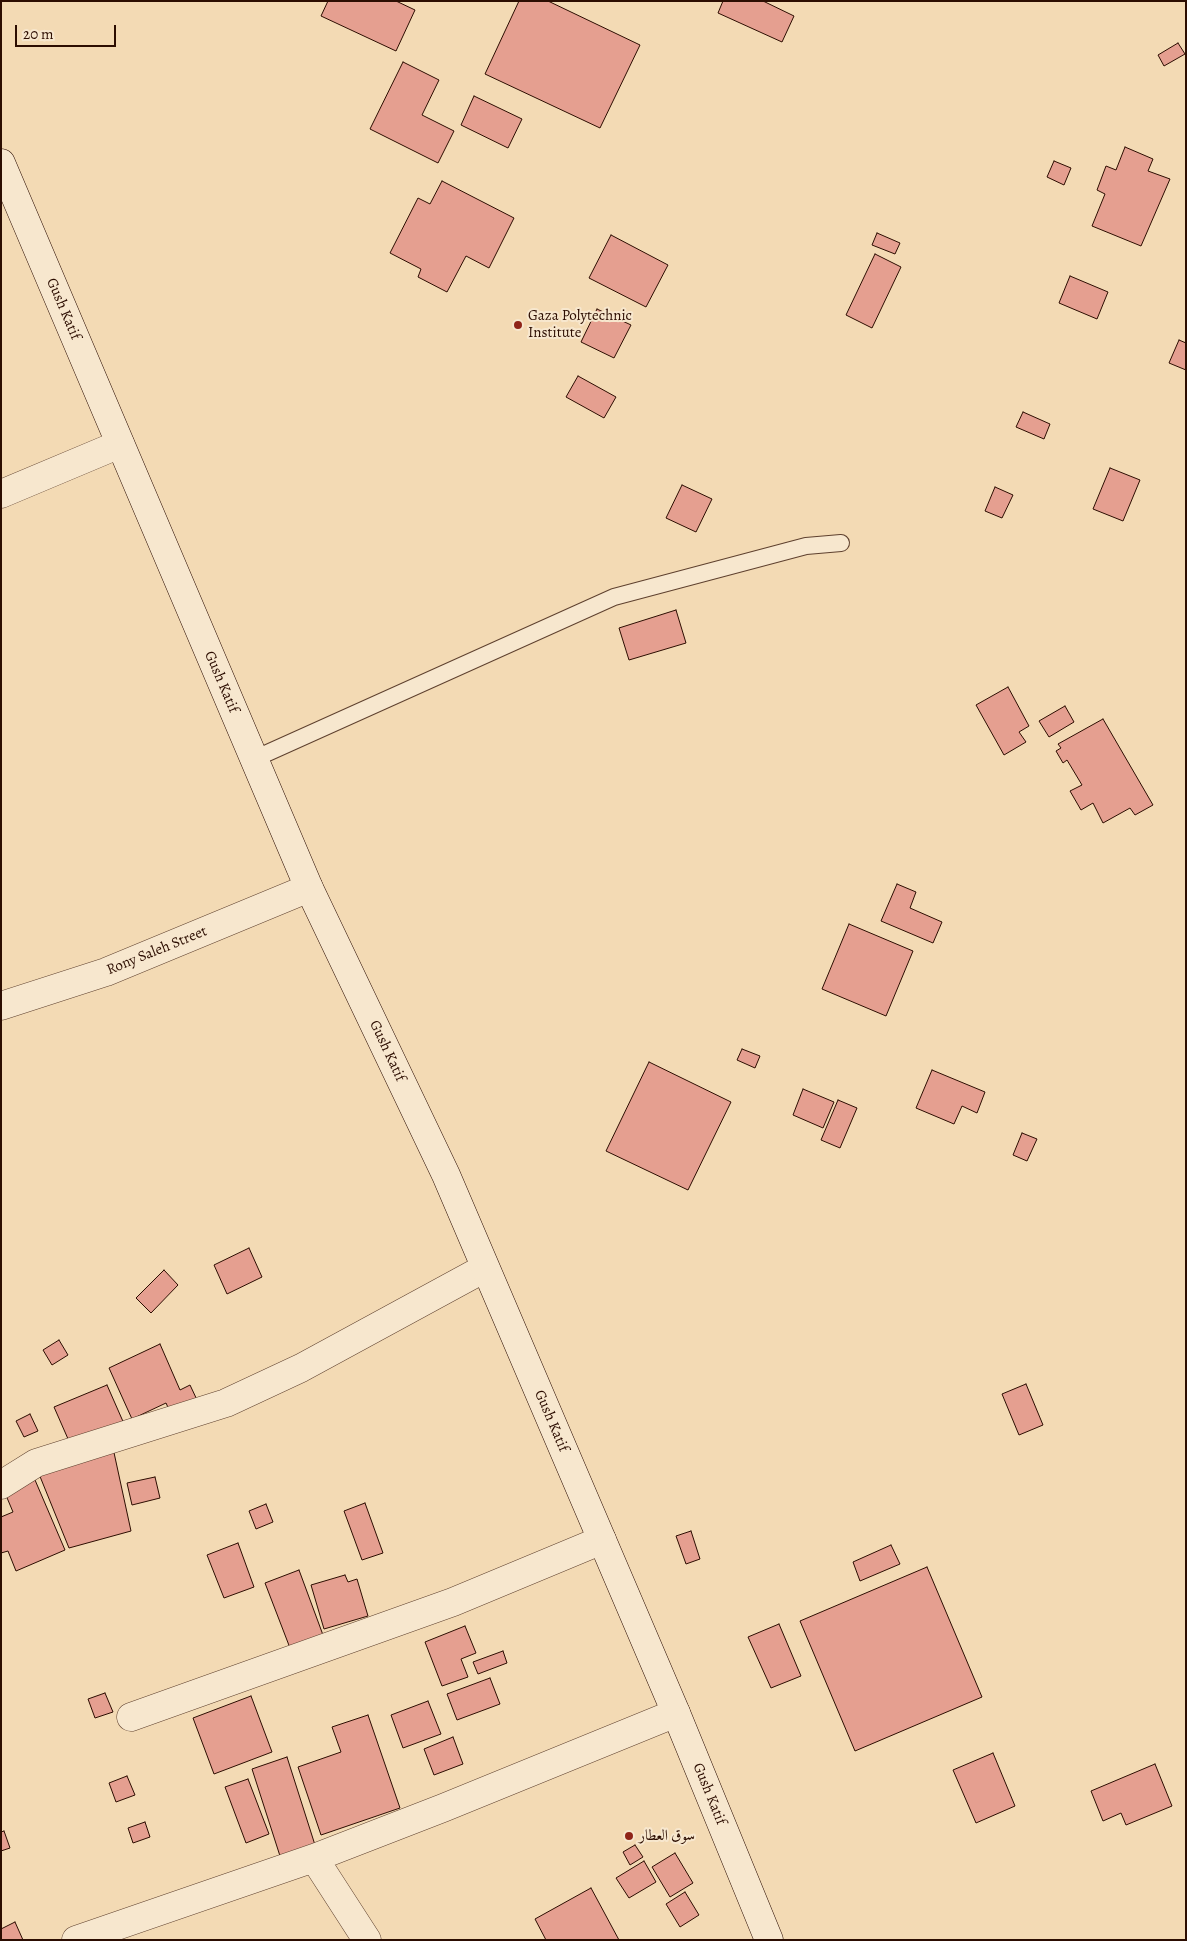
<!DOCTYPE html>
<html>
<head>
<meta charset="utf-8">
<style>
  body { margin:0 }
  #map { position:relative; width:1187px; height:1941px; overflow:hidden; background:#f3dab4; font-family:Alegreya,serif }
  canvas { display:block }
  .frame { position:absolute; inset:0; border:2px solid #2c0d01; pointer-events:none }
  .scale { position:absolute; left:15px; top:25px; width:101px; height:22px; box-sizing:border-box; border:2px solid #2c0d01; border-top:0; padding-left:6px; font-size:15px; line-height:18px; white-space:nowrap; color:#2c0d01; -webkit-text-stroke:4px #f7e7ce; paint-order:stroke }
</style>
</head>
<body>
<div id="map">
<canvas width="1187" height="1941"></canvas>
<div class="frame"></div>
<div class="scale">20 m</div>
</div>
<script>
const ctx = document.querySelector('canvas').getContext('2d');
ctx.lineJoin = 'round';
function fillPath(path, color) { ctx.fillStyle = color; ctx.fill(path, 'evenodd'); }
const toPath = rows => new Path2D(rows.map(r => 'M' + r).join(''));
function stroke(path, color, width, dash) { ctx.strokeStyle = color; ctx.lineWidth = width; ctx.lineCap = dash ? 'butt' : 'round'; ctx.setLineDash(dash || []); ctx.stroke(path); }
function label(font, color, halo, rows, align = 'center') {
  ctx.font = font + ' Alegreya,Amiri,serif'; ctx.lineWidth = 4; ctx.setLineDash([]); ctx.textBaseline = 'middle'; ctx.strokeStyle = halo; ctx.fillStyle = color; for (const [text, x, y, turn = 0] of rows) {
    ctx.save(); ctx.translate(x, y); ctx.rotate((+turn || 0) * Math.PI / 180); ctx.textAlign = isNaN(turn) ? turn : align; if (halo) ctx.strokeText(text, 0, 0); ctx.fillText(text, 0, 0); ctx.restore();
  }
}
const building = toPath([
  [328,1,396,1,415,10,396,51,321,16,328,1],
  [519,1,548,1,640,45,600,128,485,74,519,1],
  [723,1,763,1,794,16,782,42,718,13,723,1],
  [1178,43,1185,54,1164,66,1158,55,1178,43],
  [403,62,439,80,422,115,454,131,438,163,370,129,403,62],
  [474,96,522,119,508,148,461,125,474,96],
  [1125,147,1153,159,1148,171,1170,179,1141,246,1092,226,1105,194,1097,190,1106,166,1116,170,1125,147],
  [1054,161,1071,168,1064,185,1047,177,1054,161],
  [442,181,514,218,489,268,466,256,447,292,418,277,421,269,390,253,418,198,430,204,442,181],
  [877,233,900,243,895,254,872,245,877,233],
  [611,235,668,265,646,307,589,278,611,235],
  [875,254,901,267,872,328,846,315,875,254],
  [1070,276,1108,292,1097,319,1059,303,1070,276],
  [597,309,631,325,614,358,581,342,597,309],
  [1179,340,1186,343,1186,370,1169,363,1179,340],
  [578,376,616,397,604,418,566,397,578,376],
  [1023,412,1050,424,1044,439,1016,427,1023,412],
  [1110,468,1140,480,1123,521,1093,509,1110,468],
  [682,485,712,499,696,532,666,518,682,485],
  [995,487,1013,495,1002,518,985,511,995,487],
  [676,610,686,643,629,660,619,628,676,610],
  [1008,687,1029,726,1019,732,1026,742,1004,755,976,705,1008,687],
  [1065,706,1074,722,1049,737,1039,721,1065,706],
  [1103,719,1153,805,1135,815,1130,808,1103,823,1093,803,1081,810,1070,791,1082,785,1067,760,1063,763,1056,751,1061,748,1058,744,1103,719],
  [897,884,916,892,910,908,942,922,933,943,881,921,897,884],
  [849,924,913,951,886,1016,822,989,849,924],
  [742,1049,760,1056,755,1068,737,1060,742,1049],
  [649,1062,731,1102,688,1190,606,1151,649,1062],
  [932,1070,985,1092,977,1113,962,1106,954,1124,916,1108,932,1070],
  [803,1089,834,1102,823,1128,793,1115,803,1089],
  [838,1100,857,1108,840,1148,821,1140,838,1100],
  [1022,1133,1037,1139,1027,1161,1013,1155,1022,1133],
  [249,1248,262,1277,227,1294,214,1265,249,1248],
  [164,1270,178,1285,151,1313,136,1298,164,1270],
  [59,1340,68,1355,52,1365,43,1350,59,1340],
  [160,1344,180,1390,190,1385,198,1402,171,1414,166,1403,132,1419,109,1368,160,1344],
  [1026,1384,1043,1425,1019,1435,1002,1394,1026,1384],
  [107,1385,125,1426,72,1448,54,1407,107,1385],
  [30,1414,38,1431,24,1437,16,1421,30,1414],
  [113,1448,131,1531,69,1548,39,1474,113,1448],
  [155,1477,160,1498,132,1505,127,1483,155,1477],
  [35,1480,65,1550,16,1571,8,1551,1,1553,1,1517,13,1512,5,1493,35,1480],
  [365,1503,383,1553,362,1560,344,1511,365,1503],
  [266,1504,273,1522,256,1529,249,1511,266,1504],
  [691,1531,700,1559,686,1564,676,1536,691,1531],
  [238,1543,254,1587,224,1598,207,1555,238,1543],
  [891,1545,900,1564,860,1581,853,1562,891,1545],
  [927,1567,982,1697,855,1751,800,1621,927,1567],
  [299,1570,323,1635,290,1648,265,1583,299,1570],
  [345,1575,348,1582,357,1579,368,1616,324,1629,311,1585,345,1575],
  [779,1624,801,1676,771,1688,748,1637,779,1624],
  [465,1626,476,1653,461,1659,468,1677,442,1686,425,1642,465,1626],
  [503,1651,507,1663,478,1674,473,1662,503,1651],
  [490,1678,500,1704,457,1720,447,1694,490,1678],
  [105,1693,113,1712,95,1718,88,1699,105,1693],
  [251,1696,272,1752,214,1774,193,1718,251,1696],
  [428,1701,441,1734,403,1748,391,1715,428,1701],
  [368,1715,400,1808,321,1835,298,1767,341,1752,332,1727,368,1715],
  [453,1737,463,1764,434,1775,424,1749,453,1737],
  [993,1753,1015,1806,976,1823,953,1770,993,1753],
  [287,1757,315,1845,280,1856,252,1769,287,1757],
  [1155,1764,1172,1806,1126,1825,1121,1813,1103,1821,1091,1791,1155,1764],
  [127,1776,135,1795,116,1802,109,1783,127,1776],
  [248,1779,269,1834,246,1843,225,1787,248,1779],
  [145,1822,150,1837,133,1843,128,1828,145,1822],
  [4,1831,10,1848,1,1851,1,1832,4,1831],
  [635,1845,643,1857,630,1865,623,1852,635,1845],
  [675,1853,693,1883,670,1897,652,1867,675,1853],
  [644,1861,656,1882,629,1898,616,1878,644,1861],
  [591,1888,619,1940,546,1940,535,1919,591,1888],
  [685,1892,699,1915,680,1927,666,1904,685,1892],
  [15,1922,23,1940,1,1940,1,1929,15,1922]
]);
fillPath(building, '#e59f90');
stroke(building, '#2c0d01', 1);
const service = toPath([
  [254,759,614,597,806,546,841,543]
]);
const minor = toPath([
  [1,494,120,444],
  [1,1485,36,1463,226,1403,301,1368,485,1268],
  [131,1717,453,1602,602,1540],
  [314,1858,367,1940],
  [76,1940,314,1858,443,1808,676,1713]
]);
const tertiary = toPath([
  [1,1006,106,972,309,888]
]);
const secondary = toPath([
  [1,163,309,888,446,1175,676,1713,769,1940]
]);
stroke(service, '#5e402e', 18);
stroke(minor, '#5e402e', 29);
stroke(tertiary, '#5e402e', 29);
stroke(secondary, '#2c0d01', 29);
stroke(service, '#f7e7ce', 16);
stroke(minor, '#f7e7ce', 28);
stroke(tertiary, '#f7e7ce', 28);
stroke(secondary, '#f7e7ce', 28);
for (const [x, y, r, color] of [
  [518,325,5,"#8f2418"],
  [629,1836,5,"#8f2418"]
]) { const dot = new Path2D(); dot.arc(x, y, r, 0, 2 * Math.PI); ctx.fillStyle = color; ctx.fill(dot); stroke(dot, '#f7e7ce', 2); }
label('15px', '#2c0d01', '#f7e7ce', [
  ["Gush Katif",63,309,67],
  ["Gush Katif",221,682,67],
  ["Rony Saleh Street",157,951,-22],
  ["Gush Katif",387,1051,65],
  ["Gush Katif",551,1421,67],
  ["Gush Katif",709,1794,68]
]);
label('15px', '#2c0d01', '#f7e7ce', [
  ["Gaza Polytechnic",528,316],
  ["Institute",528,333],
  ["سوق العطار",639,1836]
], 'left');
</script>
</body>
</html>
